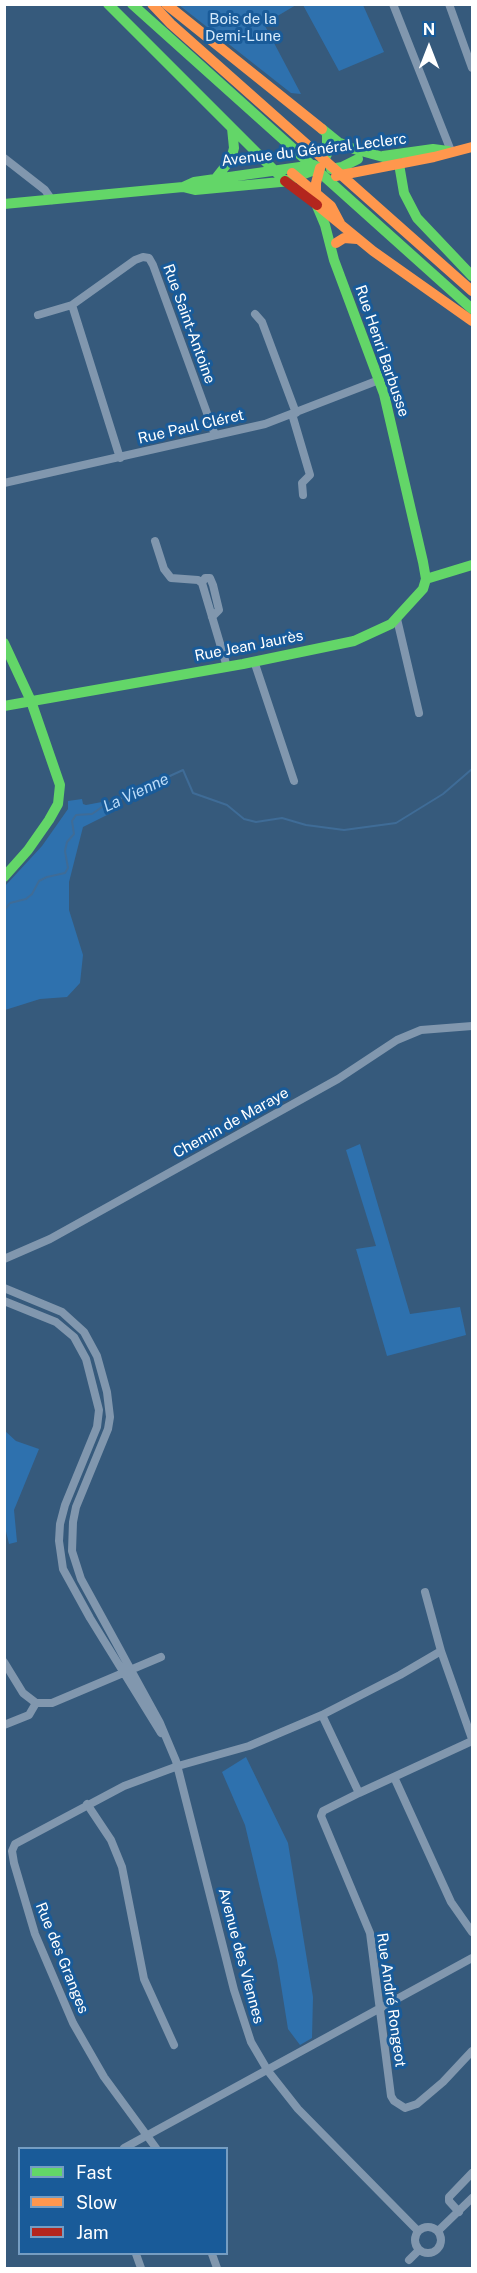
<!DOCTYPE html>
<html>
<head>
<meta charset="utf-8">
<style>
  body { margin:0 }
  #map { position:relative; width:477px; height:2273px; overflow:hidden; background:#365a7c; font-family:"Public Sans",sans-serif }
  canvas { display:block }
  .frame { position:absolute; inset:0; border:6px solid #fff; pointer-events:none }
  .legend { position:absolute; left:18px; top:2147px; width:210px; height:108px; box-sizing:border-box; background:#195b99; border:2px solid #759dc2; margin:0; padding:8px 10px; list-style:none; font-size:18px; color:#fff }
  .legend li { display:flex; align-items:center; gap:12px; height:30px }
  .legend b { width:30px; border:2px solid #759dc2 }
  .north { position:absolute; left:399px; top:18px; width:60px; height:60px; -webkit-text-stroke:4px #195b99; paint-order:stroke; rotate:0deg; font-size:16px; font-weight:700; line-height:24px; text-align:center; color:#fff }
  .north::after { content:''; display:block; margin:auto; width:21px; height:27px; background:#fff; clip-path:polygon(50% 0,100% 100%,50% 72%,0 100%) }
</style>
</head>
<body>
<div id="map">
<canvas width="477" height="2273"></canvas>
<div class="frame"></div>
<ul class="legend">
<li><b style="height:8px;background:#63d668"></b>Fast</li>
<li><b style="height:8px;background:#ff974d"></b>Slow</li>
<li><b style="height:8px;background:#b3261e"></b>Jam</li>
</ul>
<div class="north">N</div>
</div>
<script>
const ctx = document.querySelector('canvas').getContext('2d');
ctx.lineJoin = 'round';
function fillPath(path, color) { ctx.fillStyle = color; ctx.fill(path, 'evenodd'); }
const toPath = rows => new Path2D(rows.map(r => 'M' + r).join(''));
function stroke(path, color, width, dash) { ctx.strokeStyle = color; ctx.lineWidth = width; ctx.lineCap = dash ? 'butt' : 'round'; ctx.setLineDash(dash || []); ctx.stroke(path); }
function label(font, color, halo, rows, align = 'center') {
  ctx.font = font + ' "Public Sans",sans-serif'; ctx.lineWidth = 6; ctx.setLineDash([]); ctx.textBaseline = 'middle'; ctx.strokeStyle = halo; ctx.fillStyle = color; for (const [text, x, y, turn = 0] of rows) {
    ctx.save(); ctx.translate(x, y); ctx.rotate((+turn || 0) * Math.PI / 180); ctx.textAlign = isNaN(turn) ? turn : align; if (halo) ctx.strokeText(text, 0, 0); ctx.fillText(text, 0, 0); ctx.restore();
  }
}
fillPath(toPath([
  [179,5,296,5,264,24,301,94,291,93],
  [303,5,363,5,384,52,339,71],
  [82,799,83,804,86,805,107,801,111,813,83,827,69,882,69,910,83,955,80,983,67,997,40,999,5,1010,5,886,42,846,68,809,68,801],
  [360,1144,410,1314,460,1307,466,1335,387,1356,356,1249,376,1246,346,1150],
  [5,1431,16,1441,39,1449,14,1510,17,1542,9,1544,4,1523],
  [246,1757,288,1843,313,1997,312,2038,300,2045,288,2029,277,1960,245,1825,222,1772]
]), '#2e71ae');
stroke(toPath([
  [4,911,10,903,26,899,32,894,39,881,47,877,65,873,68,868,65,851,67,842,74,834,72,821,76,815,92,814,102,807,183,770,193,793,227,805,244,819,256,822,282,818,306,825,344,830,396,823,443,794,472,769]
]), '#3f6c97', 2);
stroke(toPath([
  [393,4,451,151],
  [449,4,472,68],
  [4,158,45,190,52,200],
  [255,314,262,322,296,413],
  [38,315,72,305],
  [292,414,310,475,302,483,303,495],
  [120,458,72,305,135,260,143,257,149,258,153,265,215,435],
  [4,483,265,424,379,380],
  [155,541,164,569,171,578,198,580,202,583,227,667],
  [202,583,205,578,210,578,213,585,219,610,212,617],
  [397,619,419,713],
  [254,661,294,781],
  [4,1259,50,1239,338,1079,397,1040,421,1030,472,1026],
  [4,1288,62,1312,84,1332,97,1356,107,1392,110,1417,108,1429,76,1507,73,1522,72,1551,81,1579,160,1723,176,1761,234,1990,251,2042,268,2071,298,2109,418,2231],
  [4,1301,56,1322,74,1337,86,1359,99,1410,97,1427,65,1505,60,1524,59,1541,63,1569,90,1618,161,1733],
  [425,1592,441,1651,472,1739],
  [4,1662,23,1693,36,1703],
  [322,1715,359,1793],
  [4,1725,29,1715,36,1703,52,1703,161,1657],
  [472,1741,359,1793,323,1811,321,1816,370,1933,391,2096,394,2101,405,2108,417,2104,443,2082,472,2051],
  [394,1777,451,1902,472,1932],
  [87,1804,111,1840,122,1867,144,1979,174,2045],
  [124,2148,472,1958],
  [156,2148,104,2077,73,2023,35,1934,14,1863,12,1851,15,1844,124,1786,178,1766,249,1746,322,1715,400,1675,441,1651],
  [459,2212,449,2201,449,2197,472,2173],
  '415 2240a13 13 0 1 1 26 0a13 13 0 1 1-26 0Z',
  [438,2231,472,2198],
  [136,2254,141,2268],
  [212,2254,217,2268],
  [409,2260,419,2250]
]), '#8197ae', 8);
stroke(toPath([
  [108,4,285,181,320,168,327,154,327,134],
  [132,4,472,309],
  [322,129,338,142,354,149,394,160,399,164,404,193,417,218,472,276],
  [383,156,433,149,448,151],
  [331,169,342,167,358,159],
  [216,178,231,159,234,148,232,128],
  [183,187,194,182,314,165],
  [4,204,183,187,195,190,291,181],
  [426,579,472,565],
  [4,643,31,701,60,785,58,804,49,820,28,850,4,877],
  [4,706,243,664,354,641,391,624,423,589,426,579,423,562,384,394,334,260,325,225,317,206]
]), '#63d668', 10);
stroke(toPath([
  [152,4,171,24,472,291],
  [166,4,322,129],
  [292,173,331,206,340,223],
  [336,176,434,157,472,147],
  [316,194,316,183,320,168],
  [317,205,373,251,472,321],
  [336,243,344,238,357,239]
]), '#ff974d', 10);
stroke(toPath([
  [285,181,317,205]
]), '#b3261e', 10);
label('15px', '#d5eafc', '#195b99', [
  ["Bois de la",243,19],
  ["Demi-Lune",243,36]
]);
label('15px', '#fff', '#195b99', [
  ["Avenue du Général Leclerc",314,150,-7],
  ["Rue Saint-Antoine",189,324,70],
  ["Rue Henri Barbusse",382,351,71],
  ["Rue Paul Cléret",191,427,-13],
  ["Rue Jean Jaurès",249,646,-11],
  ["Chemin de Maraye",231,1123,-29],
  ["Avenue des Viennes",241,1956,75],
  ["Rue des Granges",62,1958,68],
  ["Rue André Rongeot",391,2000,82]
]);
label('italic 16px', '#badbf8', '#195b99', [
  ["La Vienne",136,793,-25]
]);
</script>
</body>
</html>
